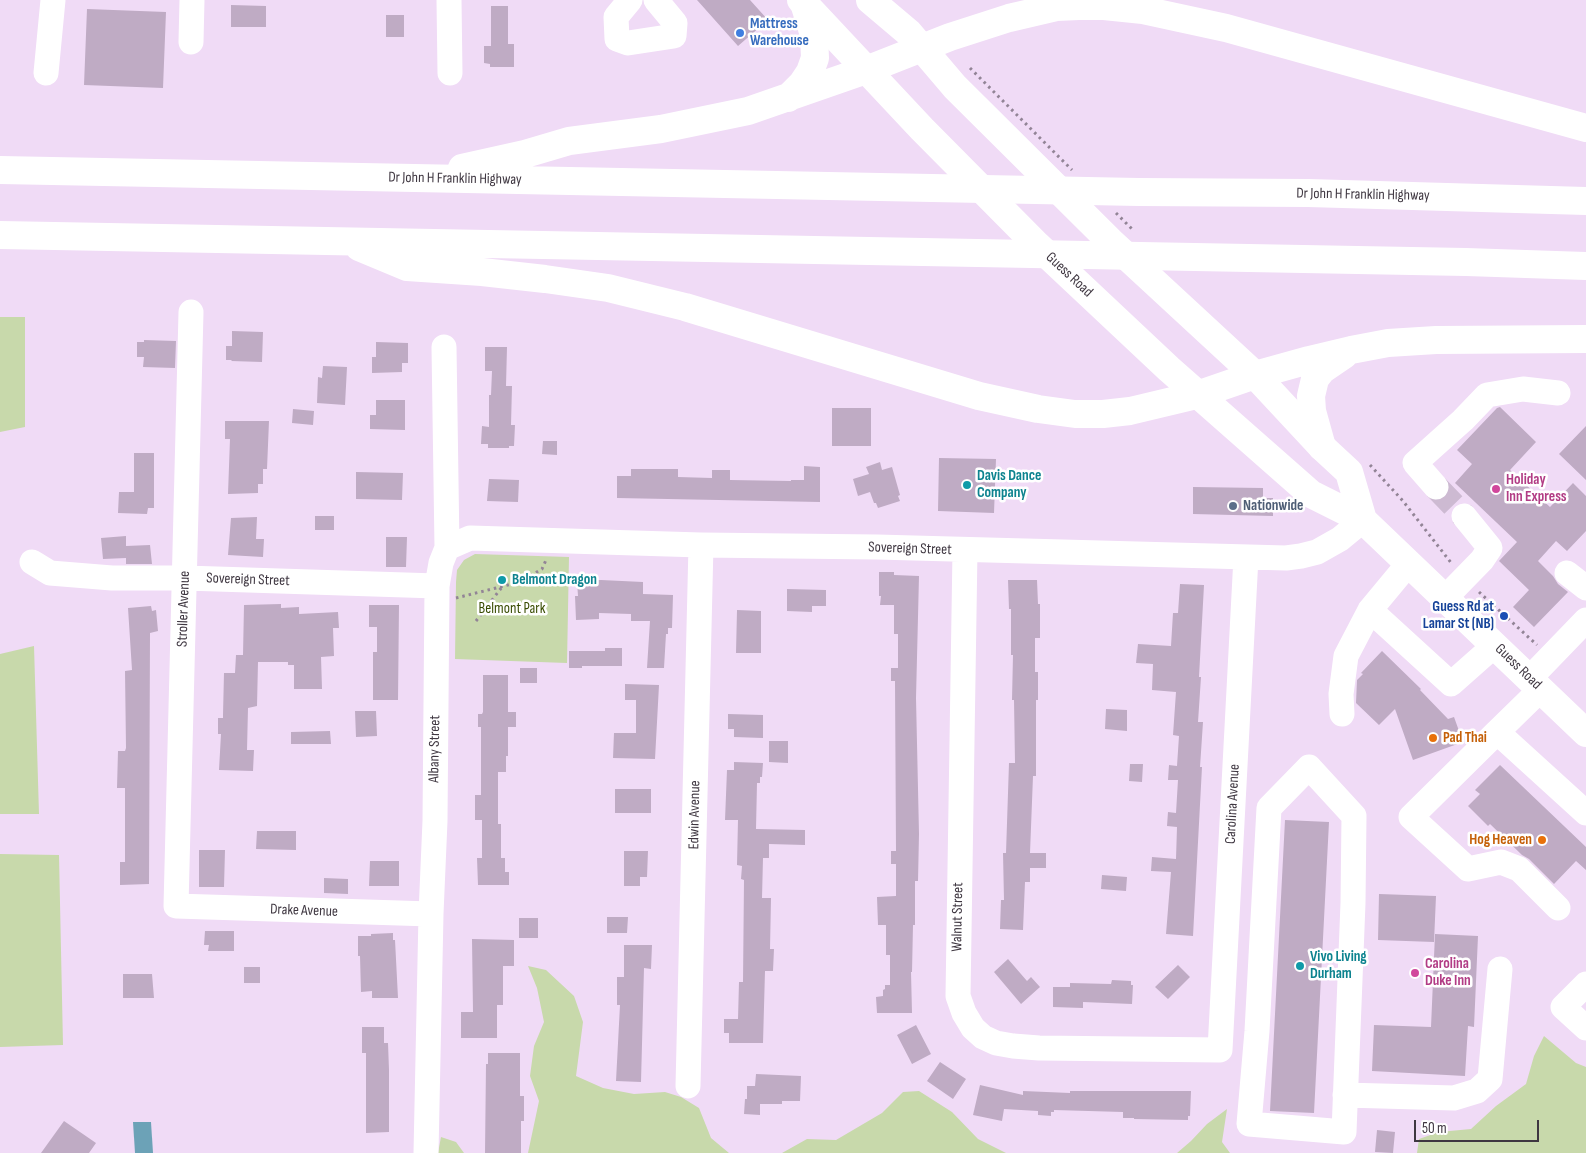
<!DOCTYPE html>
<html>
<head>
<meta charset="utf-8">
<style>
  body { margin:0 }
  #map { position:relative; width:1586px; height:1153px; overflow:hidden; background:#f0dbf6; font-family:"Sofia Sans Condensed",sans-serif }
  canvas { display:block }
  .scale { position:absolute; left:1414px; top:1120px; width:125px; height:22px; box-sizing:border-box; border:2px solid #3f3741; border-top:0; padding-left:6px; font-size:15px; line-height:18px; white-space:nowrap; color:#3f3741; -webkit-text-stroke:4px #fff; paint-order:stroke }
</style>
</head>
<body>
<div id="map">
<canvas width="1586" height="1153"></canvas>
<div class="scale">50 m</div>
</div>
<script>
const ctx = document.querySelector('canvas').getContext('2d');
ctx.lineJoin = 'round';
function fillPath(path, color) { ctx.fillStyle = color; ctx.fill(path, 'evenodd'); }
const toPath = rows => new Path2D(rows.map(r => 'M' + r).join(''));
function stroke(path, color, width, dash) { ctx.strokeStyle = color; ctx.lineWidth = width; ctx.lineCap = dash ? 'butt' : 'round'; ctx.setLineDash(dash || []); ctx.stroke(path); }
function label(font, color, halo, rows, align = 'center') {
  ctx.font = font + ' "Sofia Sans Condensed",sans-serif'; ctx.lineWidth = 5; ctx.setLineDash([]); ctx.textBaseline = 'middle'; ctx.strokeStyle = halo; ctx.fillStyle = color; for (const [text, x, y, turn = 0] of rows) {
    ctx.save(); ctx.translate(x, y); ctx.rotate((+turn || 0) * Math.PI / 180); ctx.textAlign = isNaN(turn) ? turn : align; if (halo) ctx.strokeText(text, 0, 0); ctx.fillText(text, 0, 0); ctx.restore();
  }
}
fillPath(toPath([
  [0,317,25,317,25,427,0,432],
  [475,554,569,557,567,663,455,659,456,582,457,570,464,560],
  [34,646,39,814,0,814,0,654],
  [0,854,59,855,63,1045,0,1047],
  [528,966,546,970,574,996,583,1022,576,1076,603,1088,634,1094,665,1092,681,1097,699,1108,711,1138,729,1153,528,1153,539,1101,530,1076,534,1046,544,1022,537,988],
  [1544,1036,1576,1063,1586,1067,1586,1153,1417,1153,1419,1139,1439,1132,1471,1129,1496,1106,1526,1084,1534,1056],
  [919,1091,952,1112,978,1139,1006,1153,782,1153,807,1139,836,1140,882,1113,903,1092],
  [1227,1109,1222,1142,1230,1153,1177,1153,1191,1141,1207,1124],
  [441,1137,456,1142,464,1153,438,1153]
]), '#c8d9ab');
fillPath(toPath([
  [133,1122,151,1122,153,1153,135,1153]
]), '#6ca2b7');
fillPath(toPath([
  [697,0,750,0,768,20,738,46],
  [231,5,266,6,266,27,231,27],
  [491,6,508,6,508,44,514,44,514,67,490,67,490,64,484,63,484,46,491,46],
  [87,9,166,12,163,88,84,85],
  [386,15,404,15,404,37,386,37],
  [232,331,263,332,262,362,231,361,232,360,226,360,226,346,232,346],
  [144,340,176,341,175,368,143,367,144,357,137,357,137,342,144,342],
  [376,342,408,343,408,363,402,363,402,372,372,373,372,357,376,357],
  [485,347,507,347,506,386,512,386,511,425,515,425,514,446,509,446,509,448,488,448,488,444,481,444,482,426,489,427,489,395,491,395,492,371,485,371],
  [323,366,347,367,345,405,317,403,318,377,322,378],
  [376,400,405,400,405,430,370,429,370,415,376,415],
  [1500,407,1536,442,1510,470,1550,507,1573,483,1586,496,1586,531,1567,551,1556,541,1538,561,1553,576,1558,584,1568,592,1534,627,1513,607,1529,590,1499,561,1517,542,1455,483,1472,464,1457,450,1497,408],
  [832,408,871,408,871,446,832,446],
  [293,409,314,411,313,425,292,423],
  [225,421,269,421,267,469,263,469,263,484,258,484,258,493,228,494,230,439,225,439],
  [1586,426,1586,480,1559,454],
  [543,441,557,441,557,455,542,454],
  [134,453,154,453,154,508,148,508,147,514,118,513,119,492,134,492],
  [939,458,996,459,994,513,938,511],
  [880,462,882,470,892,467,900,495,898,496,900,501,878,508,876,503,874,503,870,492,858,496,853,479,869,474,866,467],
  [804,466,820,467,820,502,617,498,617,476,631,476,631,469,678,469,678,477,712,478,712,470,730,470,730,480,791,481,791,480,804,480],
  [356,472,403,473,402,500,356,499],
  [489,479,519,480,518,502,487,501],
  [1193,487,1263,488,1263,498,1273,498,1273,516,1193,514],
  [315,516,334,516,334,530,315,530],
  [257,517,256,539,264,539,263,557,228,555,231,518],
  [126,536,126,546,150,545,152,564,126,564,126,558,103,559,101,538],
  [386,537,407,537,406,567,386,567],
  [879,572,894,572,894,575,919,576,916,698,919,834,918,881,915,881,915,925,913,925,912,972,911,972,912,1013,877,1013,876,997,883,996,883,990,885,989,885,985,890,985,890,955,886,955,886,925,878,925,877,897,896,896,896,864,891,864,891,851,896,851,895,681,891,681,891,668,898,668,898,634,894,634,894,605,880,605,881,596,879,596],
  [601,580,643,582,643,594,673,595,672,628,668,628,668,634,666,634,664,668,647,668,650,621,631,621,631,614,599,613,599,619,576,620,575,596,578,596,577,581],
  [1008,580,1037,580,1038,604,1040,604,1040,638,1035,638,1035,672,1038,672,1038,700,1036,700,1036,776,1033,776,1030,853,1046,853,1046,868,1030,868,1030,882,1025,882,1023,930,1000,929,1001,900,1004,900,1003,853,1006,853,1009,763,1015,763,1014,700,1012,700,1013,655,1011,655,1011,609,1009,609],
  [1180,584,1204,585,1199,677,1201,677,1198,722,1203,722,1200,767,1202,767,1193,936,1166,934,1171,872,1151,871,1152,857,1176,859,1177,827,1167,826,1168,812,1176,813,1178,780,1168,780,1169,765,1177,766,1179,736,1173,735,1176,692,1152,690,1153,664,1136,663,1138,644,1171,646,1173,613,1178,613],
  [787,589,826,590,826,606,812,606,812,612,787,611],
  [281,604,281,608,299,607,299,614,338,612,339,628,333,628,334,656,321,657,322,689,294,689,294,665,288,665,288,662,258,662,257,706,248,708,247,750,254,750,253,771,219,770,221,734,218,734,218,718,223,718,223,715,224,673,235,673,236,655,243,655,244,605],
  [369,605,399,605,398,700,373,700,373,652,377,652,377,627,369,627],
  [151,606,152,611,156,610,158,631,150,633,149,884,120,885,120,862,125,862,125,788,117,788,118,751,125,751,126,748,125,671,132,670,128,608],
  [737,610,761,611,761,653,736,653],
  [605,648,622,648,622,666,582,666,582,668,569,668,569,651,605,651],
  [1382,651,1421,689,1420,690,1448,719,1454,717,1463,742,1413,760,1395,709,1379,725,1356,703,1357,680,1363,674,1361,673],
  [520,668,537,668,537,683,520,683],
  [483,675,508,675,508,712,516,712,516,727,508,727,508,756,506,756,506,772,498,772,498,824,501,824,501,858,505,858,505,872,509,872,509,885,478,885,477,858,482,858,482,820,475,820,475,795,481,795,481,727,478,727,478,714,482,714,483,712],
  [625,684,659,685,655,759,613,758,614,733,636,733,636,700,625,700],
  [1106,709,1127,710,1127,731,1105,729],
  [355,711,376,711,377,736,356,737],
  [728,714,763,715,763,738,734,737,734,729,728,729],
  [330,731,331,744,291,744,291,732],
  [769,741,788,741,788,763,769,762],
  [734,762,763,763,762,777,760,777,760,783,757,783,756,829,805,830,805,845,769,844,769,858,763,858,762,898,771,898,770,949,774,949,773,971,765,971,763,1043,729,1043,729,1033,724,1033,724,1019,738,1019,739,982,743,982,744,880,741,879,742,866,737,865,738,820,725,820,727,770,734,770],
  [1130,764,1143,764,1142,782,1129,781],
  [1500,765,1586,847,1586,870,1576,861,1554,884,1529,859,1522,855,1490,824,1488,826,1468,806,1480,794,1475,790],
  [615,789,651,789,651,813,615,813],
  [1285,820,1329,822,1314,1113,1270,1111],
  [257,831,296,831,296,850,256,849],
  [199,850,225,850,224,887,199,887],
  [624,851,648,851,647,877,640,877,640,886,624,886],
  [370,861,399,861,399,886,369,886],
  [1102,875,1127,877,1126,891,1101,889],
  [324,878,348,879,348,894,324,893],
  [1379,894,1436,896,1434,942,1378,940],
  [607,917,628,917,627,933,607,933],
  [519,918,538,918,538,938,519,938],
  [205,931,234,931,234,951,208,951,209,945,204,945],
  [393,933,393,940,395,940,398,998,372,998,372,991,361,992,360,956,358,956,358,936,371,936,371,934],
  [1435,934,1478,936,1474,1027,1468,1026,1465,1076,1372,1071,1374,1025,1431,1027],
  [472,939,514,940,514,966,503,966,503,1005,497,1005,497,1038,461,1038,461,1012,473,1012],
  [624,945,652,945,651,969,644,968,641,1082,616,1081,620,1005,617,1005,617,977,624,977],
  [1008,959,1027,981,1031,977,1040,987,1021,1004,994,972],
  [1178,965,1190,977,1168,999,1155,987],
  [244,967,260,967,260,983,244,983],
  [123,974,152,974,154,998,123,998],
  [1112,980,1131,981,1131,985,1133,985,1132,1004,1083,1002,1083,1008,1053,1007,1053,987,1070,987,1070,983,1111,984],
  [916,1025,931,1054,912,1064,897,1035],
  [362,1027,384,1027,384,1043,388,1043,389,1070,389,1132,366,1133,366,1053,362,1053],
  [488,1053,520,1053,520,1096,524,1096,524,1121,521,1121,521,1153,485,1153,486,1064,488,1064],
  [940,1062,966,1079,953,1099,927,1081],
  [756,1074,801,1076,800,1101,782,1101,782,1104,760,1104,760,1115,744,1114,745,1099,747,1099,747,1086,755,1086],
  [980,1085,1023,1095,1023,1091,1070,1093,1070,1091,1191,1091,1190,1116,1188,1116,1188,1120,1134,1119,1134,1118,1123,1118,1123,1112,1054,1110,1054,1112,1051,1112,1051,1116,1038,1115,1038,1111,1004,1109,1002,1121,973,1115],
  [64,1121,96,1143,89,1153,41,1153],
  [1377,1130,1395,1132,1393,1153,1375,1152]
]), '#bfabc4');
stroke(toPath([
  [1436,487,1464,516]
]), '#cdbad2', 25, [25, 12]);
stroke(toPath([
  [970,68,1072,170],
  [1116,213,1134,231],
  [1370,465,1403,501,1452,564],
  [1479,592,1537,645],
  [456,598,520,582,542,569,546,560],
  [476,621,502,587]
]), '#928496', 3, [2.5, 4]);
stroke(toPath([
  [449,0,450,73],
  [630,0,616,17,617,39,628,43,674,36,675,23,656,0],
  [191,42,192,0],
  [46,73,53,0],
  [191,312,176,906,431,914],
  [1436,487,1415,463,1463,420,1487,395,1523,389,1558,393],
  [447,548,470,538,701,545,877,547,1286,558,1301,556,1317,552,1340,539,1363,520],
  [965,550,958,996,964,1013,973,1028,983,1037,996,1043,1013,1046,1039,1048,1220,1050,1246,557],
  [32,562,50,573,112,578,185,578,437,586],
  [1567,573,1586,588],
  [1445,598,1482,560,1490,548,1464,516],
  [1370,610,1451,684,1495,645],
  [1530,678,1586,620],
  [1541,689,1497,732,1586,813],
  [1342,714,1341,694,1346,656,1370,610,1409,563],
  [1497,732,1411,817,1468,869,1501,862,1519,869,1558,908],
  [1309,767,1354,816,1353,903,1344,1132,1249,1124,1257,1031,1269,808,1309,767],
  [1586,984,1563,1007,1586,1028],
  [688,1086,701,545],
  [1345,1095,1454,1098,1477,1091,1490,1079,1500,969],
  [426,1153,431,914,435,821,437,586,441,563,447,548,444,347]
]), '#fff', 25);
stroke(toPath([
  [801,0,922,129,1037,245,1169,369,1311,494,1363,520,1586,733],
  [870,0,909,33,955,87,1110,241,1255,375,1322,447,1349,472,1363,520]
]), '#fff', 28);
stroke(toPath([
  [788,98,802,84,810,72,815,58,814,35,804,3],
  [462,168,525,154,569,141,661,129,748,111,866,70,950,37,1009,18,1056,7,1079,6,1104,6,1143,10,1226,28,1586,128],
  [0,170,1139,192,1308,193,1586,201],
  [0,235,1466,262,1586,266],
  [359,247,407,267,482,272,545,279,608,288,685,307,979,396,1038,409,1075,414,1103,414,1130,411,1197,395,1255,375,1309,360,1351,350,1388,343,1436,340,1586,339],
  [1322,447,1312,411,1311,396,1315,379,1322,370,1344,355]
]), '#fff', 28);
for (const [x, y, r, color] of [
  [740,33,5,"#3f7fe0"],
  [967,485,5,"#0f9aa8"],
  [1496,489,5,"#d1479c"],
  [1233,506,5,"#5c6f8a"],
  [502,580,5,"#0f9aa8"],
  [1504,616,5,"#1a4fb4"],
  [1433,738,5,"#e8710a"],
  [1542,840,5,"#e8710a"],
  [1300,966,5,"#0f9aa8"],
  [1415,973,5,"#d1479c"]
]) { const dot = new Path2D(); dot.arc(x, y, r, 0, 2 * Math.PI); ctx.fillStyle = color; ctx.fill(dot); stroke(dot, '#fff', 2); }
label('bold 15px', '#366cbe', '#fff', [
  ["Mattress",750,24],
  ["Warehouse",750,41]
], 'left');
label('15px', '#3f3741', '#fff', [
  ["Dr John H Franklin Highway",455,179,1],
  ["Dr John H Franklin Highway",1363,195,1],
  ["Guess Road",1069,275,43],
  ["Sovereign Street",910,549,2],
  ["Sovereign Street",248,580,2],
  ["Stroller Avenue",184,609,-88],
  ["Guess Road",1518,667,44],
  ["Albany Street",435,749,-89],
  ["Carolina Avenue",1233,804,-87],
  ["Edwin Avenue",695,815,-89],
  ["Drake Avenue",304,911,2],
  ["Walnut Street",958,917,-89]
]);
label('bold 15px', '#0d838f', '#fff', [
  ["Davis Dance",977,476],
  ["Company",977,493],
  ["Belmont Dragon",512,580],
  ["Vivo Living",1310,957],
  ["Durham",1310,974]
], 'left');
label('bold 15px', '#b23c85', '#fff', [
  ["Holiday",1506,480],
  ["Inn Express",1506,497],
  ["Carolina",1425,964],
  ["Duke Inn",1425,981]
], 'left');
label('bold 15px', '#4e5e75', '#fff', [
  ["Nationwide",1243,506]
], 'left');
label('bold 15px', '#164399', '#fff', [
  ["Guess Rd at",1494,607],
  ["Lamar St (NB)",1494,624]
], 'right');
label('15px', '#394c02', '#fff', [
  ["Belmont Park",512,609]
]);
label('bold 15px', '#c56008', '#fff', [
  ["Pad Thai",1443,738],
  ["Hog Heaven",1532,840,"right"]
], 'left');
</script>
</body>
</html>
